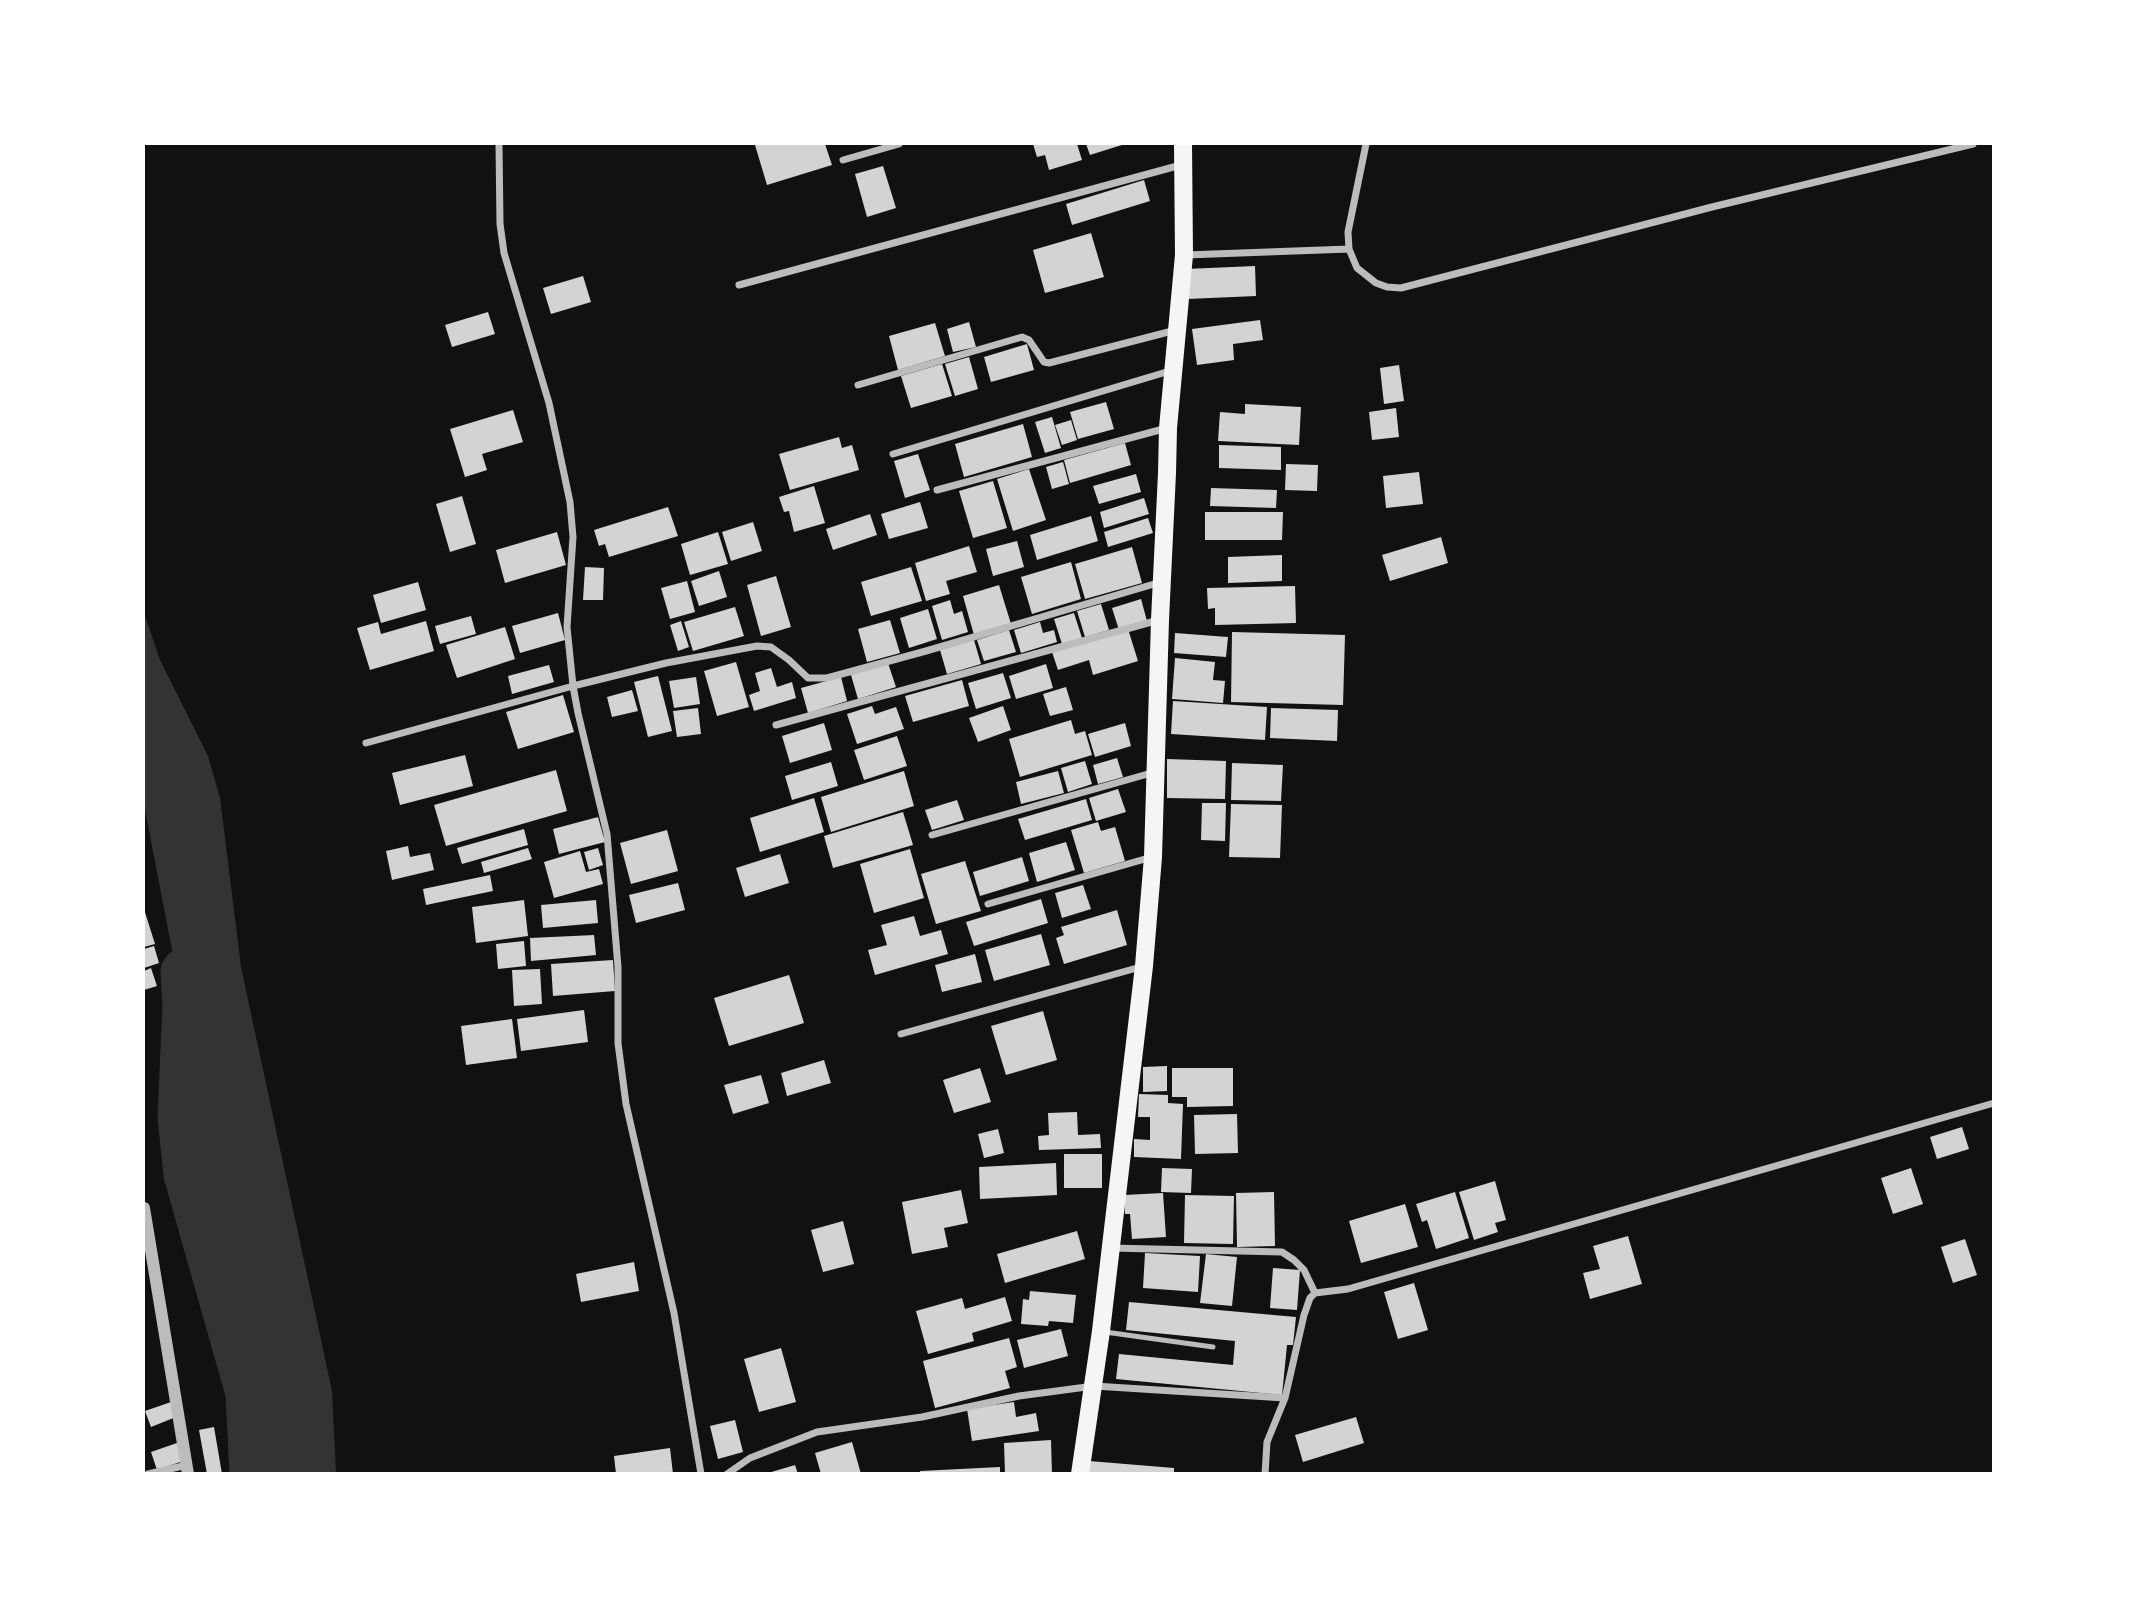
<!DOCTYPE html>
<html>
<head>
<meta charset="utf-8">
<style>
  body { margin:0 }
  #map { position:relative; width:2137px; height:1617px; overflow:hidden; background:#111; font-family:"Open Sans",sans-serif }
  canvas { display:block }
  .frame { position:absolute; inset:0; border:145px solid #fff; pointer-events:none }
</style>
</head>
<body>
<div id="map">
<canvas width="2137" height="1617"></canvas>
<div class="frame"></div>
</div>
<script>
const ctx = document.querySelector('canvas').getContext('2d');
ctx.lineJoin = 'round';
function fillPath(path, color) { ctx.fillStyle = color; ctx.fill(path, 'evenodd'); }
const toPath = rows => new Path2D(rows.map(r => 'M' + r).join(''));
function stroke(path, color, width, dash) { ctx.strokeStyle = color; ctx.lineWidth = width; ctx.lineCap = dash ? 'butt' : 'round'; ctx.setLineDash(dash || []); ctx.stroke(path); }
fillPath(toPath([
  [144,613,160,660,208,756,220,798,241,967,332,1391,336,1473,265,1473,195,1107,175,965,144,805]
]), '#333');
stroke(toPath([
  [184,972,186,1005,181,1117,187,1174,249,1393,253,1474]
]), '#333', 47);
fillPath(toPath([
  [759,144,825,144,832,165,767,185,755,145],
  [1033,144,1077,144,1082,160,1049,170,1045,155,1037,157],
  [1086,144,1125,144,1090,155],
  [883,166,896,208,867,217,855,174],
  [1144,180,1150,201,1072,225,1066,204],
  [1091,233,1104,277,1045,293,1033,250],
  [1255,266,1256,296,1187,299,1186,269],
  [583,276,591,302,551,314,543,288],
  [488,312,495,334,452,347,445,325],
  [1260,320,1263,340,1233,344,1234,360,1197,365,1192,329],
  [969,322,976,347,953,352,947,329],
  [935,323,945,356,898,370,889,336],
  [1027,344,1034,370,991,382,984,357],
  [969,357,978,389,955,396,945,364],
  [942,364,952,396,911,408,901,376],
  [1399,365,1404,401,1384,404,1380,368],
  [1106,402,1114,429,1078,439,1070,412],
  [1245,404,1301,407,1299,445,1218,441,1220,412,1245,414],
  [1396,408,1399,437,1372,440,1369,412],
  [513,410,523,442,482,454,487,470,465,477,450,429],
  [1052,417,1061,448,1045,453,1035,422],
  [1071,420,1077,440,1062,445,1055,425],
  [1023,424,1032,457,964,477,955,444],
  [839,437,842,448,852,445,859,470,790,490,779,454],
  [1125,443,1131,465,1070,483,1064,460],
  [1219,445,1281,447,1281,470,1219,468],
  [918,454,930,490,905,498,894,461],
  [1063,462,1069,484,1052,489,1046,467],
  [1286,464,1318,465,1317,491,1285,490],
  [1029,469,1046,520,1013,531,997,479],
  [1419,472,1423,504,1386,508,1383,476],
  [1136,474,1141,492,1099,504,1093,486],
  [993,481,1007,528,973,538,959,491],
  [814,486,825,523,794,532,789,511,784,512,779,497],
  [1211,488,1277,490,1276,508,1210,506],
  [462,496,476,544,450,552,436,504],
  [1144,498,1149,514,1104,528,1100,512],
  [920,502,928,528,889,539,881,514],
  [668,507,678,536,609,557,605,544,599,546,594,530],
  [1205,512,1283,512,1282,540,1205,540],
  [870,514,877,535,833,550,826,529],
  [1091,516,1098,541,1037,560,1030,535],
  [1148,518,1153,533,1108,547,1104,532],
  [753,522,762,551,731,561,722,532],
  [557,532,566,565,505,583,496,550],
  [718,532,728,564,690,575,681,544],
  [1441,537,1448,563,1390,581,1382,555],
  [1017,541,1024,567,993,576,986,549],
  [969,546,977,572,946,581,950,594,926,601,915,563],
  [1132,547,1142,583,1085,599,1075,564],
  [1282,555,1282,581,1228,583,1228,557],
  [1071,562,1081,599,1032,614,1021,577],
  [585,567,604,568,603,600,583,600],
  [911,567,922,601,871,616,861,582],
  [719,571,727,597,699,606,691,581],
  [776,576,791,627,761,636,747,585],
  [687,581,695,612,670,619,661,588],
  [418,582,426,610,381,623,373,595],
  [999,585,1011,624,974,635,963,596],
  [1295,586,1296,623,1215,625,1215,608,1208,609,1207,588],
  [1141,599,1147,621,1119,630,1112,608],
  [950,600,954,614,962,611,968,632,942,640,932,606],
  [1101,604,1109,630,1085,637,1077,611],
  [735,607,744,636,693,651,684,622],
  [928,609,937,639,909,648,900,618],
  [558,613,565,640,520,653,512,626],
  [1074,613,1082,638,1062,644,1054,619],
  [471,616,476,634,440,644,435,626],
  [890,620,900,653,867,662,858,629],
  [426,621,434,651,370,670,357,628,378,622,381,634],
  [681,621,689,647,678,651,670,625],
  [1040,622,1043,633,1054,630,1057,642,1021,653,1014,630],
  [505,627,515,659,457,678,446,645],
  [1128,629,1138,661,1093,675,1089,660,1058,670,1052,652],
  [1009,630,1016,652,984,661,977,640],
  [1232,632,1345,635,1343,705,1231,702],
  [1175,633,1228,637,1226,657,1174,653],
  [974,640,981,664,947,674,940,650],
  [1175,658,1215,662,1213,680,1225,681,1223,703,1172,699],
  [736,662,749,707,717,716,704,671],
  [888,663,896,687,858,699,851,675],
  [1046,664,1053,688,1016,699,1009,676],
  [549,665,554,682,512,694,508,676],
  [771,668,777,687,792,682,796,698,754,711,749,695,760,691,755,673],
  [1003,673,1011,698,976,709,968,683],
  [658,676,672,731,648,737,634,682],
  [696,677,700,704,674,708,669,681],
  [841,677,847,701,808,713,801,688],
  [962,680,969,706,913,722,905,696],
  [1066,687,1073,710,1050,716,1043,694],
  [632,690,638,711,612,717,607,697],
  [563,695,574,732,518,749,506,712],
  [1173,701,1267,707,1265,740,1171,734],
  [872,706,875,714,896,707,904,729,857,744,847,714],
  [1003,706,1011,730,978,742,969,718],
  [698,708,701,734,677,737,673,711],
  [1271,708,1338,710,1337,741,1270,738],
  [1071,720,1075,734,1085,731,1092,755,1020,777,1009,739],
  [824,723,832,750,790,763,782,736],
  [1125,723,1131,746,1095,757,1088,734],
  [897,736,907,766,864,780,854,750],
  [465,755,473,786,400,805,392,773],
  [1117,758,1123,777,1098,784,1093,765],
  [1167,759,1226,761,1225,799,1167,798],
  [1085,761,1092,784,1068,792,1061,768],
  [831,762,838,786,792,800,785,776],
  [1232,763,1283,765,1281,801,1231,800],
  [556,770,567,811,446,846,434,805],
  [904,771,914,806,831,832,821,797],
  [1058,771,1064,793,1021,804,1016,782],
  [1118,789,1126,812,1096,821,1089,798],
  [814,798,824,832,760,852,750,818],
  [1086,799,1092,820,1025,840,1018,819],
  [957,800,964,820,932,830,925,810],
  [1202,803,1226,803,1225,841,1201,840],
  [1231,804,1282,805,1280,858,1229,857],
  [903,812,913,845,833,868,824,836],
  [598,817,605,842,559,854,553,829],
  [1098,822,1101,831,1115,827,1125,861,1084,873,1071,830],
  [524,829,528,845,462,864,457,848],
  [667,830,678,871,631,884,620,843],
  [1066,842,1075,870,1037,882,1029,853],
  [408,846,410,857,430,853,434,870,392,880,386,851],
  [528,848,532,859,484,873,481,862],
  [598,848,603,865,589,870,584,852],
  [910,849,924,898,874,913,860,864],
  [580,851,586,872,599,869,603,884,554,898,544,862],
  [780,854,789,883,745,897,736,868],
  [1022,857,1029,881,980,896,973,872],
  [965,861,981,911,936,924,921,874],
  [490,875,493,891,426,905,423,889],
  [678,883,685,910,636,923,629,895],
  [1083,885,1091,909,1062,918,1055,893],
  [1041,899,1048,923,974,946,966,922],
  [524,900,528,936,476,943,472,907],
  [596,900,598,923,543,928,541,905],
  [144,909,155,944,144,947],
  [1117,910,1127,945,1064,964,1056,938,1064,935,1061,927],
  [914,916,920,936,941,930,948,954,875,975,868,950,887,945,881,925],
  [1041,934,1050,965,994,981,985,950],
  [594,935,596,955,531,961,530,938],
  [524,941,526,966,498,969,496,944],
  [154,946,159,963,144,968,144,949],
  [975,954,982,982,942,992,935,965],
  [613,960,615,991,553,996,551,964],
  [151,968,157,986,144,990,144,971],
  [540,969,542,1004,514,1006,512,970],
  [789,975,804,1023,729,1046,714,998],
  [584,1010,588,1042,521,1051,517,1019],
  [1043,1011,1057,1060,1006,1075,991,1026],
  [512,1019,517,1058,466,1065,461,1026],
  [824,1060,831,1083,787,1096,781,1073],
  [1167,1066,1167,1091,1143,1092,1143,1067],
  [980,1068,991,1102,954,1113,943,1080],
  [1172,1068,1233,1068,1233,1106,1187,1107,1187,1097,1172,1097],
  [761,1075,769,1103,733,1114,724,1085],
  [1139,1094,1168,1095,1168,1103,1183,1104,1181,1159,1134,1157,1134,1139,1150,1140,1150,1117,1138,1117],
  [1077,1112,1078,1135,1100,1134,1101,1148,1039,1150,1038,1136,1049,1135,1048,1113],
  [1237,1114,1238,1153,1195,1154,1194,1115],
  [1962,1127,1969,1149,1937,1159,1930,1137],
  [998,1129,1004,1153,984,1158,978,1134],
  [1064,1154,1102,1154,1102,1188,1064,1188],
  [1056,1163,1057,1195,980,1199,979,1167],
  [1162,1168,1192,1169,1191,1193,1161,1192],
  [1911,1168,1923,1204,1893,1214,1881,1178],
  [1495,1181,1506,1220,1495,1223,1498,1232,1474,1240,1459,1192],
  [961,1190,968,1223,944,1228,948,1247,912,1254,902,1202],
  [1274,1192,1275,1246,1237,1247,1236,1193],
  [1455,1192,1469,1238,1436,1249,1427,1220,1422,1222,1416,1204],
  [1163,1193,1166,1237,1132,1239,1130,1214,1125,1214,1124,1195],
  [1185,1195,1234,1196,1233,1244,1184,1243],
  [1405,1204,1418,1247,1361,1263,1349,1221],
  [843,1221,854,1264,823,1272,811,1230],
  [1077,1231,1085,1259,1005,1283,997,1254],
  [1628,1236,1642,1284,1590,1299,1583,1273,1600,1269,1593,1246],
  [1965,1239,1977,1275,1953,1283,1941,1247],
  [1145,1253,1200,1256,1198,1292,1143,1288],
  [1206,1254,1237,1257,1232,1306,1200,1303],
  [634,1262,639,1291,581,1302,576,1274],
  [1273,1268,1300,1270,1297,1310,1270,1308],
  [1414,1283,1428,1330,1398,1339,1384,1292],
  [1030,1291,1076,1295,1073,1323,1049,1321,1048,1326,1021,1324,1023,1299,1029,1300],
  [1005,1297,1012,1321,972,1333,974,1341,928,1354,916,1311,962,1298,965,1309],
  [1129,1302,1296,1317,1293,1345,1287,1345,1282,1395,1116,1379,1119,1354,1233,1365,1235,1341,1126,1330],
  [1061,1329,1068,1356,1024,1368,1017,1340],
  [1009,1338,1017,1367,1005,1371,1010,1388,935,1408,923,1361],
  [781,1348,796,1402,759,1412,744,1359],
  [171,1402,176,1417,151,1427,145,1411],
  [1014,1402,1016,1417,1036,1413,1039,1431,972,1441,967,1409],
  [1356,1417,1364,1443,1303,1462,1295,1435],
  [735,1420,743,1452,718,1459,710,1426],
  [214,1427,222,1474,207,1474,199,1430],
  [1051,1440,1052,1474,1005,1474,1004,1443],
  [852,1442,861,1474,821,1474,815,1453],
  [177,1443,183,1461,157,1470,151,1452],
  [670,1448,673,1474,616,1474,614,1456],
  [1089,1461,1174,1468,1174,1474,1088,1474],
  [795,1465,798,1474,768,1474,768,1473],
  [1000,1467,1000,1474,920,1474,920,1471]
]), '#d3d3d3');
stroke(toPath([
  [1105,1332,1213,1347]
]), '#bcbcbc', 5);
stroke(toPath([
  [499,144,500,224,504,253,549,403,570,502,573,537,567,627,573,686,578,713,607,834,618,967,618,1043,626,1104,674,1313,701,1474],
  [1366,144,1348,232,1349,249,1357,268,1376,283,1387,287,1401,288,1712,207,1973,144],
  [843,160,899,144],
  [1186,255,1349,249],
  [739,285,1181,165],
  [858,385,1022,337,1029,340,1044,362,1049,363,1176,330],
  [893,454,1173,370],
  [937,490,1167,428],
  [776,725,1159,620],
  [366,743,573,686,666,663,757,646,771,647,789,660,808,678,827,678,926,651,1161,582],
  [932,835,1155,772],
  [988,904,1152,857],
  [901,1034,1144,966],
  [1111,1248,1282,1252,1294,1260,1304,1270,1315,1293],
  [148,1474,187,1465],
  [727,1474,750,1458,817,1432,922,1417,1019,1396,1094,1386,1285,1398],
  [1265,1474,1267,1442,1285,1398,1304,1315,1310,1298,1315,1293,1348,1289,1994,1103]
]), '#bcbcbc', 7);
stroke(toPath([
  [144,1208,188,1474]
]), '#bcbcbc', 12);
stroke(toPath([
  [1080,1474,1101,1331,1144,966,1153,857,1160,620,1167,473,1168,428,1184,255,1183,144]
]), '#f5f5f5', 18);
</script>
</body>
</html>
